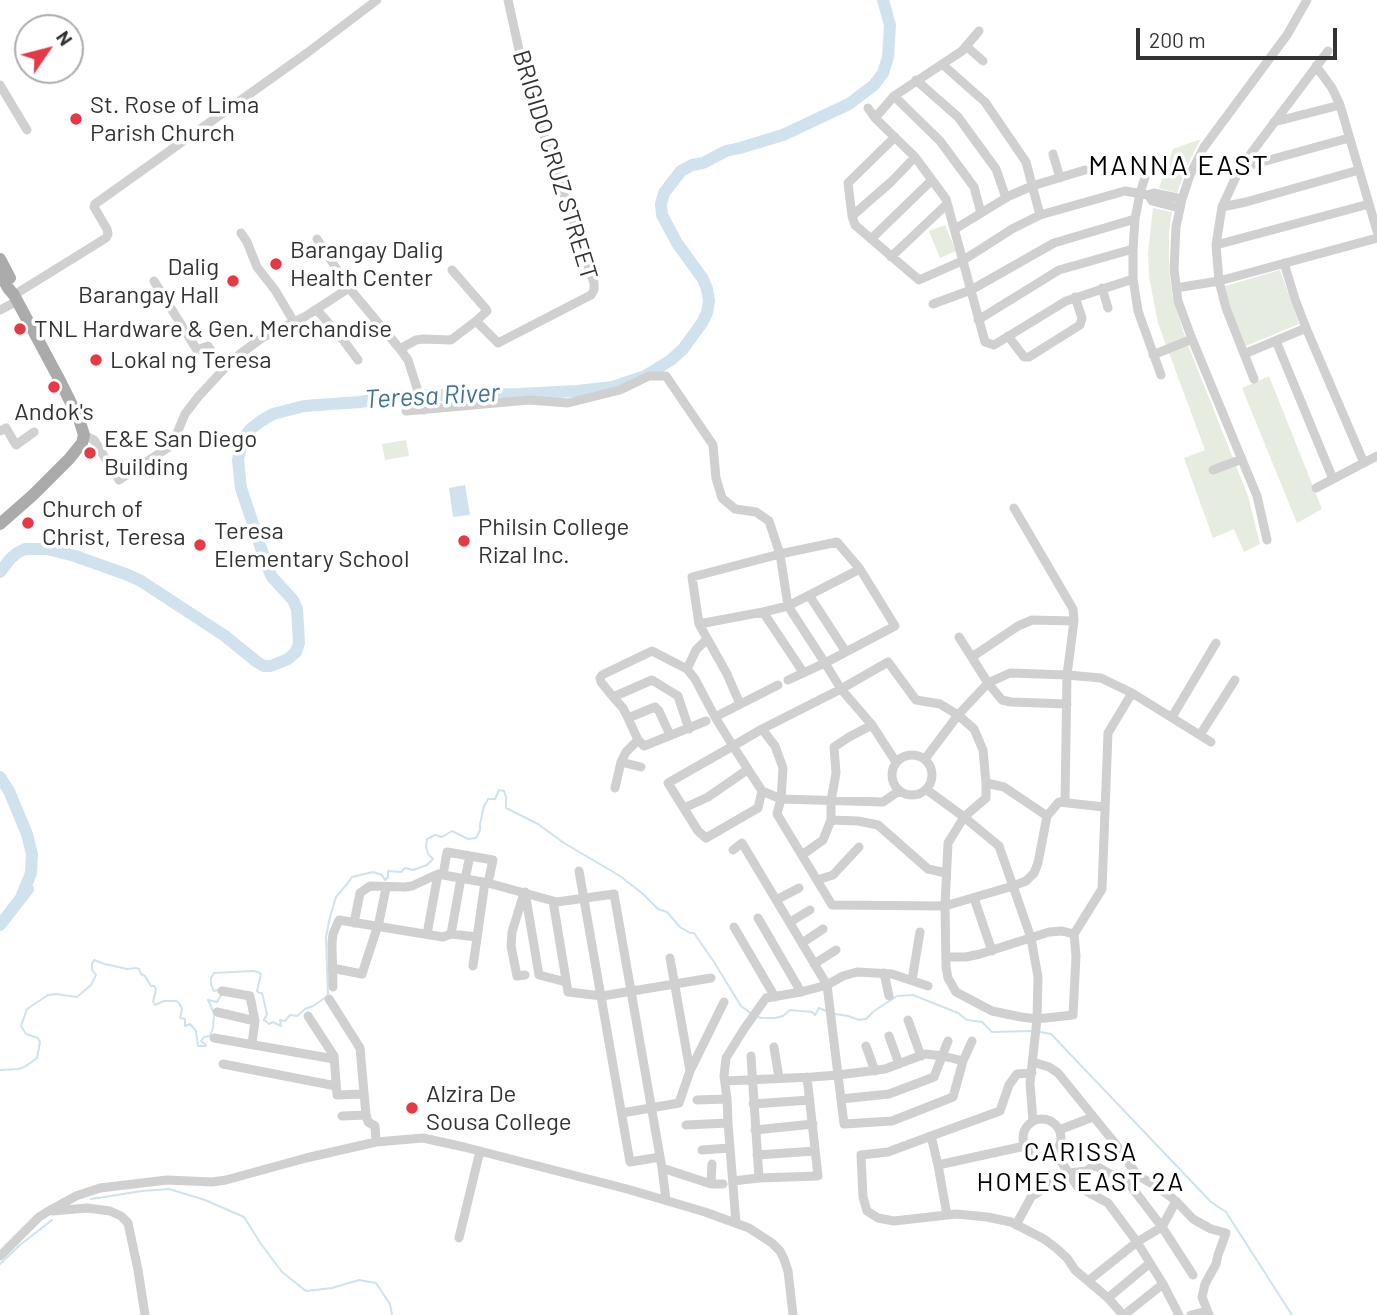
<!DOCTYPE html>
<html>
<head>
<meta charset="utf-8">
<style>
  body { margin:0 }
  #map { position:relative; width:1377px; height:1315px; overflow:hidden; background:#fff; font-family:Barlow,sans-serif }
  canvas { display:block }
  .north { position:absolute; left:14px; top:14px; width:70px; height:70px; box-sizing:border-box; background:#fff; border:2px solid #adadad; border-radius:50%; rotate:55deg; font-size:19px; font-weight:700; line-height:28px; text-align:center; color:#333 }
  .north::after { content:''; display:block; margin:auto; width:24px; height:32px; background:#e63946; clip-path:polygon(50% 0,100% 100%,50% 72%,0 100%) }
  .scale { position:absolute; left:1136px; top:28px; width:201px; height:32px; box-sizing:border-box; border:4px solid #333; border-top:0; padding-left:9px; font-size:21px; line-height:24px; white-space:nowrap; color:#333; -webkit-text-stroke:5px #fff; paint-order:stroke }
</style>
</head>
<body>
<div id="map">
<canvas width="1377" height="1315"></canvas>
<div class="north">N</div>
<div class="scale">200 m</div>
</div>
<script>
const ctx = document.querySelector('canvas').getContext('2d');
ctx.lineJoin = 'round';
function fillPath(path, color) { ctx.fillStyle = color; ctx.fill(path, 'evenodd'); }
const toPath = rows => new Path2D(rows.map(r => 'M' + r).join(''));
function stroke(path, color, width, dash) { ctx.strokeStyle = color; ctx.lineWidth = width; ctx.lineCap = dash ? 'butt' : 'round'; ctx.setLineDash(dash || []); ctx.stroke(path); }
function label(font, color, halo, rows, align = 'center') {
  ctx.font = font + ' Barlow,sans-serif'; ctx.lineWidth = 7; ctx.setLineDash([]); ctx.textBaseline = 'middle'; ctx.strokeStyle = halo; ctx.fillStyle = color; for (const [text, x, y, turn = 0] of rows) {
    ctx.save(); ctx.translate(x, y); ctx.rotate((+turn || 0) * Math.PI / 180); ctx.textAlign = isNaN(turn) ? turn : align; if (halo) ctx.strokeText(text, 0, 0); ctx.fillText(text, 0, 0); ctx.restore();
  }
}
fillPath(toPath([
  [1201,139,1191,157,1177,193,1159,188,1173,149],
  [1153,208,1172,212,1169,231,1169,268,1172,295,1185,337,1166,345,1158,323,1149,277,1148,253],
  [945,225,956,251,940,258,929,231],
  [1280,270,1299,324,1246,346,1230,306,1225,286],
  [1188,345,1248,496,1260,544,1244,552,1234,529,1213,538,1184,458,1205,450,1169,353],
  [1269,376,1322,509,1297,523,1242,388],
  [406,440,409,456,385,460,382,444]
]), '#e6ecdf');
fillPath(toPath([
  [465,485,470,515,453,517,449,488]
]), '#cfe2ee');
stroke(toPath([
  [218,990,214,991,211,985,211,978,214,973,253,971,258,972,261,974,257,991,259,993,262,993,267,1014,264,1020,269,1024,273,1022,281,1026,280,1020,285,1021,290,1015,297,1016,305,1009,313,1006,328,996,326,937,330,917,336,897,347,884,352,877,373,872,382,875,385,880,388,877,388,871,401,872,405,868,413,870,427,865,433,859,428,854,426,846,427,839,435,835,442,837,452,831,468,839,476,838,480,830,480,824,484,806,488,799,495,799,499,790,504,791,506,797,506,808,538,824,564,843,620,876,643,894,658,909,667,912,680,927,690,933,694,933,714,962,741,1006,752,1014],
  [213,1011,208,1000,217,1002,221,995],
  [835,1014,848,1016,859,1020,866,1019,874,1011,897,996,913,995,958,1013,967,1020,982,1022,992,1032,1031,1031],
  [757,1016,761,1018,775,1018,783,1016,790,1010,812,1012,815,1015,819,1008,826,1011],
  [1040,1032,1051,1034,1211,1202,1226,1212,1292,1315],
  [206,1045,201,1041,204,1037,210,1036,213,1028,214,1016],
  [0,1070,19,1069,26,1066,37,1058,40,1042,38,1038,26,1034,21,1026,27,1009,48,995,56,994,77,997,91,985,96,975,92,970,92,964,94,960,105,964,127,969,136,968,139,969,141,974,145,976,151,986,154,986,156,989,153,1002,155,1005,164,1001,176,1001,179,1003,182,1009,180,1018,185,1019,185,1026,190,1024,196,1031,198,1046,205,1046],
  [91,1199,142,1191,169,1189,205,1200,244,1217,261,1244,282,1272,306,1291,332,1288,359,1280,376,1283,390,1304,392,1315],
  [0,1264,20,1245,52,1220]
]), '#cfe2ee', 2);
stroke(toPath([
  [0,572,10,559,17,553,25,549,47,549,75,556,128,575,141,581,225,636,257,662,264,666,271,666,288,659,296,652,299,643,297,609,293,600,272,577,267,566,241,488,238,460,243,438,251,429,261,421,273,414,304,406,360,402,399,396,519,394,577,391,613,387,645,376,671,360,683,349,702,323,707,313,709,301,707,289,703,279,677,243,662,215,661,204,664,193,681,171,692,165,703,163,726,151,740,148,783,135,849,104,874,85,883,73,888,57,890,25,883,0],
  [0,777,9,791,27,834,32,854,31,873,22,895,28,889,0,925]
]), '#cfe2ee', 12);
stroke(toPath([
  [966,46,983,61],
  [942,64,985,102,1026,162,1040,215],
  [1316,66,1332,88,1340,105,1377,231],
  [916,80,958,117,996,169,1006,198],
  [0,85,27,130],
  [894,96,940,141,974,187,981,213],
  [868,108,875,118,915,157,946,199,985,342,994,345,1066,301,1133,279],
  [875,118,894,96,962,51,979,31],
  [1274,122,1340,105],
  [895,137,848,183,852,216,855,225,919,280,962,261,1012,229,1040,215,1125,191,1148,195,1152,201,1179,208],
  [1053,154,1060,178],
  [1148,168,1140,193,1135,219,1133,249,1133,279,1138,311,1161,375],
  [1240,168,1349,138],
  [1148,195,1154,193,1182,199],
  [1222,207,1246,202,1359,170],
  [852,216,891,182,915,157],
  [955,229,1009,196,1032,186,1085,170],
  [241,233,247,242,257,267,275,290,294,322],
  [317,239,349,288],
  [871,239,932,180],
  [1216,245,1369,204],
  [891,257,947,204],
  [1284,263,1295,299,1306,328,1364,463],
  [452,270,486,309,487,311,476,321],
  [154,281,197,350,208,346,223,370],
  [1102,288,1108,308],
  [1176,288,1219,281,1377,238],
  [14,295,106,238,108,234,107,229,94,207,95,204,307,53,377,0],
  [933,304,971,290,1054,243,1135,219],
  [0,310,17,301],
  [317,310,341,337,358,360],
  [978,320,1059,270,1133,249],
  [1008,336,1024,357,1029,357,1080,325,1082,318,1075,297],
  [1276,341,1333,479],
  [400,349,408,360,424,410],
  [1244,354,1306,328],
  [1153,355,1192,339],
  [1254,379,1226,308,1219,281,1216,245,1222,207,1240,168,1328,51],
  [406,411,529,400,568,403,620,390,649,376,666,376,713,445,716,478,722,498,735,509,756,512,769,521,780,554,788,606,860,569,837,542,780,554,692,577,699,624],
  [0,431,6,428,16,445,34,432],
  [84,435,94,440,119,480,172,445,185,414,198,397,223,370,240,354,262,338,306,316,349,288,400,349,416,340,423,339,451,340,476,321,498,343,591,295,594,290,594,283,527,86,508,0],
  [1213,470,1242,459],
  [1316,488,1377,456],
  [1014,508,1073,609,1074,621,1067,675,1101,678,1132,693,1211,742],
  [1267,540,1257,496,1192,339,1178,301,1174,269,1176,227,1182,199,1190,175,1204,147,1287,35,1307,0],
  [809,595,846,652],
  [763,612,788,606,825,663,895,626,860,569],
  [959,637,988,683,1002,700,1011,702,1067,704],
  [972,657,1018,626,1032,620,1074,621],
  [687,669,696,650,707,639],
  [613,697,623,708,628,718],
  [740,704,727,674,699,624,763,612,803,672],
  [715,717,778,685],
  [1172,717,1216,643],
  [689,729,678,696,652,680,613,697,601,682,600,678,602,675,652,651,687,669,695,679,715,717,733,746,762,729,775,746,783,768,781,799,777,814,832,905,945,906,1013,886,999,846,964,817,948,843,945,906,946,967,948,978,956,992,992,1011,1021,1017,1037,1019,1038,977,1031,938,1013,886,1026,881,1034,873,1038,863,1047,816,1059,802,1104,807],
  [762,729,841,689,825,663,788,680],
  [670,735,659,711,655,707,628,718,638,740,644,746,706,721],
  [1200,735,1235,680],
  [733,746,762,791,758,808,706,838,698,831,668,783,733,746],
  '892 775a20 20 0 1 1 40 0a20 20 0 1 1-40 0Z',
  [925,759,958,715,988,683,1010,673,1067,675,1065,802],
  [621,762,641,767],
  [896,762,872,725,841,689,888,662,916,700,940,704,958,715,974,729,983,750,986,783,1004,787,1047,816],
  [615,788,621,762,626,752,638,740],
  [927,790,964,817,986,798,986,783],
  [762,791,781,799,883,802,899,791],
  [684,808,708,797,747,770],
  [831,820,858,821,878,825,928,869,946,873],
  [802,855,823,840,831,820,831,801,836,773,834,747,849,737,872,725],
  [579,871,630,1162,660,1157],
  [443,875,447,852,493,860,488,883],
  [465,879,470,856],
  [817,880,833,875,859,847],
  [525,892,539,975,566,982],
  [524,893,512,932,511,946,517,976,525,975],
  [974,898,992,951],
  [776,900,799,888],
  [553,901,568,992,602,996,711,978],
  [758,918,801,992],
  [790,922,810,910],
  [354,923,360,893,370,886,405,887,412,886,438,874,488,883,557,902,614,894,662,1168,666,1200],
  [734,927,775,997],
  [427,934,438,874],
  [451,934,461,878],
  [802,943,823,929],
  [947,957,966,957,980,954,1049,932,1062,931,1074,934],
  [670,958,690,1071],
  [814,964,836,950],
  [473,966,485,882],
  [332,968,362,974,379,922,386,888],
  [884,973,889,996],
  [912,980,920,932],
  [333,987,332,944,333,934,339,920,443,937,451,934,477,937],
  [222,991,250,996,255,1021,252,1044],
  [329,999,360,1048,366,1115,368,1122,375,1126,376,1142],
  [217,1012,255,1021],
  [308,1016,334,1056,337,1095,363,1094],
  [908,1020,921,1056],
  [889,1036,899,1064],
  [214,1038,334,1059],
  [866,1046,875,1071],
  [774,1047,779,1078],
  [751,1056,759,1178,818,1176,807,1077],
  [963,1061,972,1041],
  [1033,1062,1049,1067,1058,1073,1118,1147,1137,1175,1159,1188,1176,1201,1193,1219,1211,1229,1226,1233,1218,1255,1216,1264,1205,1284,1202,1297,1209,1315],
  [223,1064,336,1086],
  [725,1081,812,1077,838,1075,870,1071,885,1069,925,1054,943,1056,963,1061,953,1097,892,1121,844,1124,838,1075,827,985,742,843,733,850],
  [727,1099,728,1123],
  [841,1099,889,1094,934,1077,948,1041],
  [697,1100,727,1099,724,1076,726,1058,744,1029,766,998,801,992,827,985,843,976,857,972,892,974,928,986],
  [753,1104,810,1100],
  [622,1113,679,1103,690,1071,724,1002],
  [342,1116,366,1115],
  '1023 1138a19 19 0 1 1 38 0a19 19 0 1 1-38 0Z',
  [1033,1121,1030,1083,1037,1019,1073,1015,1076,956,1074,934,1102,889,1108,733,1132,693],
  [686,1125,728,1123,730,1148,702,1150],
  [755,1130,813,1124],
  [1059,1130,1093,1117],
  [931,1136,1000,1111,1009,1085,1017,1074,1032,1073],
  [730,1148,736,1223],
  [1055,1152,1077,1186,1108,1203,1137,1242,1163,1284,1179,1315],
  [757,1155,815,1151],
  [938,1165,1025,1146],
  [662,1168,711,1184,723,1184],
  [733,1181,759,1178],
  [711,1184,712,1164],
  [53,1211,87,1208,110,1211,121,1216,128,1223,138,1270,145,1315],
  [947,1215,938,1165,931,1136,888,1152,861,1155,863,1197,867,1211,878,1218,894,1221,956,1214,987,1217,1011,1222,1044,1239,1056,1248,1067,1258,1075,1270,1088,1281,1137,1242,1162,1227,1176,1201],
  [1016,1225,1031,1197,1068,1173,1087,1171,1094,1165,1130,1185,1162,1227,1193,1275],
  [459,1238,480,1151],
  [0,1256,39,1217,47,1212,76,1196,100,1188,167,1180,212,1182,226,1180,306,1158,376,1142,423,1138,464,1147,627,1189,705,1212,749,1228,772,1243,780,1251,784,1259,788,1271,793,1315],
  [1088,1281,1108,1298,1123,1315],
  [1108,1298,1150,1263],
  [1124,1315,1163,1284],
  [1191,1315,1207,1311]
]), '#d0d0d0', 9);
stroke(toPath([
  [0,259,10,278],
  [0,273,8,288,14,295,58,377,79,419,84,435,82,443,69,459,33,495,0,524]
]), '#ababab', 12);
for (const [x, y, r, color] of [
  [76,119,7,"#e63946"],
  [276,264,7,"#e63946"],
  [233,281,7,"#e63946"],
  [20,329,7,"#e63946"],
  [96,360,7,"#e63946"],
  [54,387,7,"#e63946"],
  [90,453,7,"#e63946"],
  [28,523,7,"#e63946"],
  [464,541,7,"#e63946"],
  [200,545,7,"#e63946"],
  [412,1108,7,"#e63946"]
]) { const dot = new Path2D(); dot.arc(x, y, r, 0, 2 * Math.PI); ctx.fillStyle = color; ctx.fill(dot); stroke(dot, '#fff', 2.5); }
label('24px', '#333', '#fff', [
  ["St. Rose of Lima",90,105],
  ["Parish Church",90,133],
  ["Barangay Dalig",290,250],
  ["Health Center",290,278],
  ["Dalig",219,267,"right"],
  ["Barangay Hall",219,295,"right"],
  ["TNL Hardware & Gen. Merchandise",34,329],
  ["Lokal ng Teresa",110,360],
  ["Andok's",54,412,"center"],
  ["E&E San Diego",104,439],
  ["Building",104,467],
  ["Church of",42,509],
  ["Christ, Teresa",42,537],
  ["Philsin College",478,527],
  ["Rizal Inc.",478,555],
  ["Teresa",214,531],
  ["Elementary School",214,559],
  ["Alzira De",426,1094],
  ["Sousa College",426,1122]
], 'left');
label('24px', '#333', '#fff', [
  ["BRIGIDO CRUZ STREET",555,165,73]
]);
label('italic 26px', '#3f7597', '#fff', [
  ["Teresa River",432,396,-3]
]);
ctx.letterSpacing = '2px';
label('26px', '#000', '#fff', [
  ["CARISSA",1081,1152],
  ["HOMES EAST 2A",1081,1182]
]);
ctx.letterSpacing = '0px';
ctx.letterSpacing = '2px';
label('28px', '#000', '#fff', [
  ["MANNA EAST",1179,166]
]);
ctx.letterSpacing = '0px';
</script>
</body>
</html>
